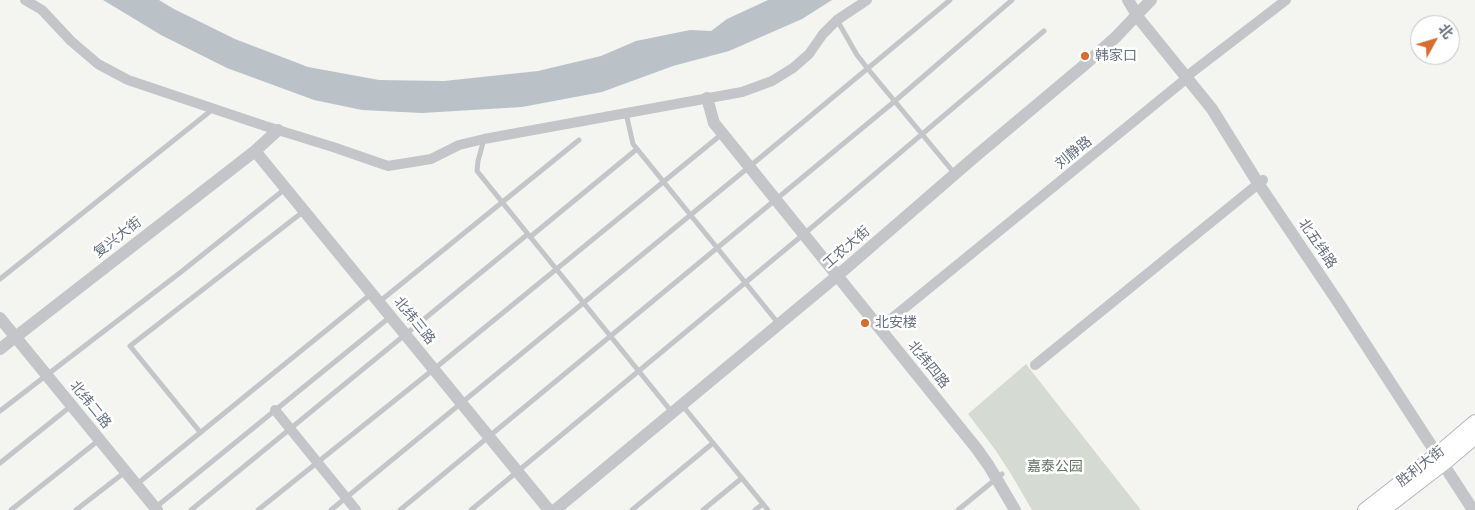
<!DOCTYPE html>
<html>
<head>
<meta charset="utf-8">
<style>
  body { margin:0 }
  #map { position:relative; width:1475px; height:510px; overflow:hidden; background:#f4f4f1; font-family:"DejaVu Sans","Noto Sans SC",sans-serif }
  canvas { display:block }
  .north { position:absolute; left:1410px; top:15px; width:50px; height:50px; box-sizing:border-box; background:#fff; border:1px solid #c2c6cc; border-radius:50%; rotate:51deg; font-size:14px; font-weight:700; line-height:20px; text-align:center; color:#667180 }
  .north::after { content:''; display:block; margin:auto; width:18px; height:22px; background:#d56d31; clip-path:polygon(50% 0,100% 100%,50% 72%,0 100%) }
</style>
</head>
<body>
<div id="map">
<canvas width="1475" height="510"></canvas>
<div class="north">北</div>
</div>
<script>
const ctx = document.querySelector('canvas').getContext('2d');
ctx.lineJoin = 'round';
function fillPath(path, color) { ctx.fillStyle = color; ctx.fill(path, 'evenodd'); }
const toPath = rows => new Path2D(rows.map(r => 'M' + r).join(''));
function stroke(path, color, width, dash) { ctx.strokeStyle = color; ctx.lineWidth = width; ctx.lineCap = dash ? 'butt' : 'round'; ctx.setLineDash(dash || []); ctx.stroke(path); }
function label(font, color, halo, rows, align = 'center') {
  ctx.font = font + ' "DejaVu Sans","Noto Sans SC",sans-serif'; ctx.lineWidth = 5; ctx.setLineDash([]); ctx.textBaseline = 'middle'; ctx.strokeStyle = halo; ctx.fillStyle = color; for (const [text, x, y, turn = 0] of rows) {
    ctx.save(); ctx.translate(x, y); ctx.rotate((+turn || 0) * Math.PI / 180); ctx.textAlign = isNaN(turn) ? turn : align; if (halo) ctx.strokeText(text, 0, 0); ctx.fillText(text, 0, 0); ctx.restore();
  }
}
fillPath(toPath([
  [1026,364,1033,373,1141,510,1032,510,1011,474,994,448,968,414]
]), '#d5dbd2');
fillPath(toPath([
  [103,0,159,0,174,9,235,39,308,67,379,80,444,81,538,71,601,56,636,41,690,30,711,31,727,19,768,0,832,0,802,19,729,51,673,66,602,92,522,107,422,113,362,110,314,100,227,68,161,35]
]), '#bac2c8');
const secondary = toPath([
  [1365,510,1441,451,1475,422],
  [1383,510,1448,460,1475,437]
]);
stroke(secondary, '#b5b8bd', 16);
stroke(toPath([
  [837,20,857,55,868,69,955,174],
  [626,113,633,144,778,323],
  [484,139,478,161,477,171,671,411],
  [530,237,637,149],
  [0,279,213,109],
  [379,302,579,140],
  [682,405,768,510],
  [0,411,181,272,285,189],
  [200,432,130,346,304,211],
  [0,463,71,406],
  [137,484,371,294],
  [156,507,390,317],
  [11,510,99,440],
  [76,510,125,472],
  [191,510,528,234],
  [258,510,434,369,722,134],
  [331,510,749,167,950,0],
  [400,510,895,101,1012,0],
  [471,510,804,234,1044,31],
  [632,510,713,443],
  [703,510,742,478],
  [755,510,763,504],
  [958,510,1002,474]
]), '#c3c5c9', 5);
stroke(toPath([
  [25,0,42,10,71,41,98,64,128,80,265,126,333,147,388,166,431,159,459,145,484,139,742,92,772,81,793,68,809,54,823,34,837,20,867,0],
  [880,328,1187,78,1191,73,1286,0],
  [1035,365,1263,180],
  [275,410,356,510]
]), '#c3c5c9', 10);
stroke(toPath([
  [1128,0,1140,20,1212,109,1258,183,1340,305,1473,510],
  [707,98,714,123,977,449,989,466,1015,510],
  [255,151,549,510],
  [0,318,157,510],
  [0,349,255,151,278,130],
  [555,510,837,276,977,155,1082,67,1116,37,1151,0]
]), '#c3c5c9', 12);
stroke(secondary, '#fff', 14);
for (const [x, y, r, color] of [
  [1085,56,5,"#d56d31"],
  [865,323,5,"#d56d31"]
]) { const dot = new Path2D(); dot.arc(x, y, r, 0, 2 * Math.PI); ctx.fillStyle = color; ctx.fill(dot); stroke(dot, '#fff', 2); }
label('14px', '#667180', '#fff', [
  ["韩家口",1095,56],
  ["北安楼",875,323]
], 'left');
label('14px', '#667180', '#fff', [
  ["刘静路",1074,153,-39],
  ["复兴大街",118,238,-38],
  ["北五纬路",1317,244,56],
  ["工农大街",847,248,-41],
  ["北纬三路",414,321,51],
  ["北纬四路",928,365,51],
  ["北纬二路",90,405,51],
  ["胜利大街",1421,467,-38]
]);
label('14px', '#657764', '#fff', [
  ["嘉泰公园",1055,467]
]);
</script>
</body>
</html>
